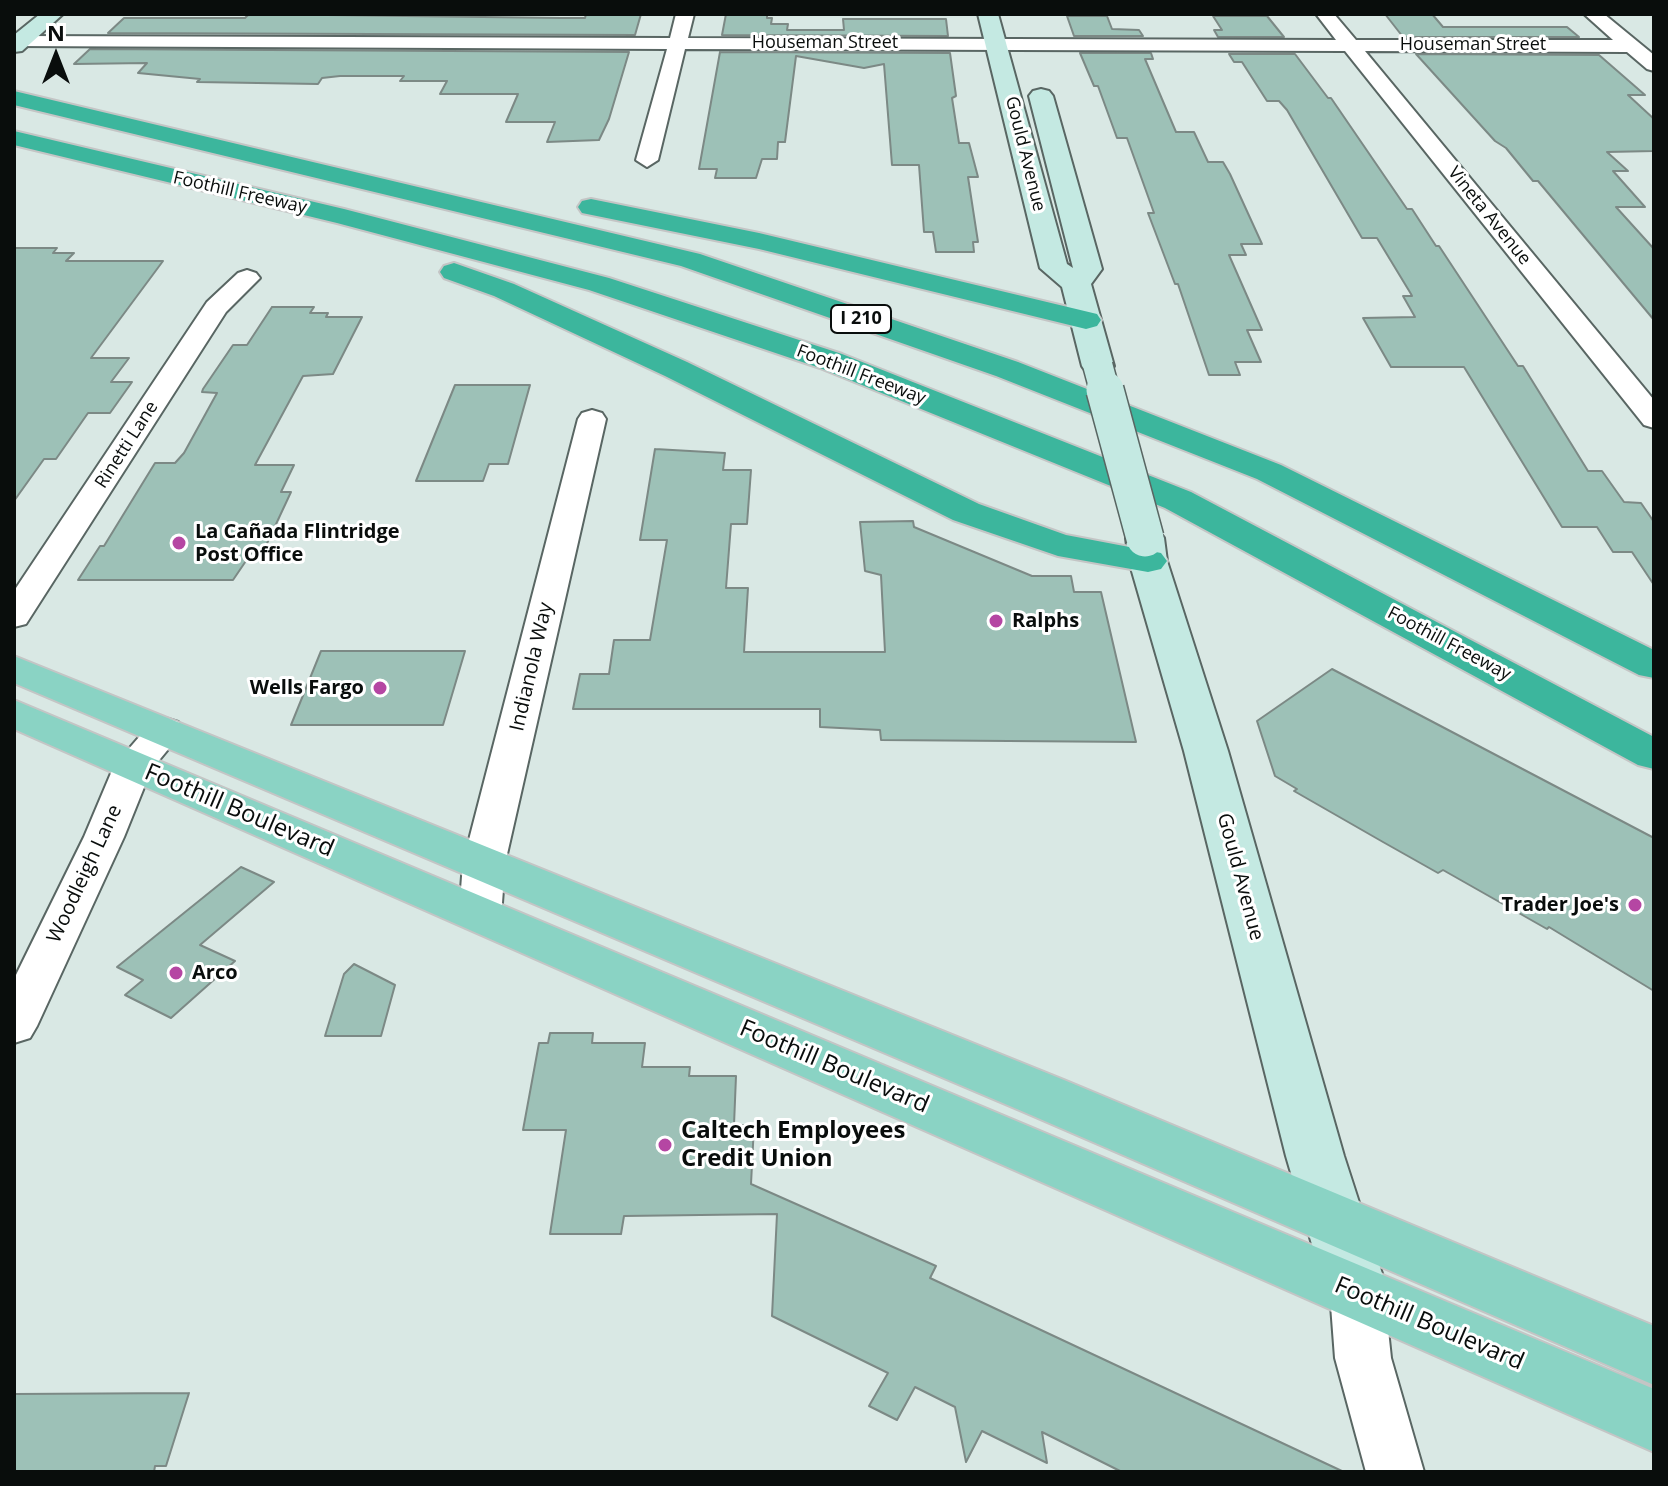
<!DOCTYPE html>
<html>
<head>
<meta charset="utf-8">
<style>
  body { margin:0 }
  #map { position:relative; width:1668px; height:1486px; overflow:hidden; background:#d9e8e4; font-family:"Open Sans",sans-serif }
  canvas { display:block }
  .frame { position:absolute; inset:0; border:16px solid #090d0c; pointer-events:none }
  .north { position:absolute; left:16px; top:16px; width:80px; height:80px; -webkit-text-stroke:6px #fff; paint-order:stroke; rotate:0deg; font-size:22px; font-weight:700; line-height:32px; text-align:center; color:#090d0c }
  .north::after { content:''; display:block; margin:auto; width:28px; height:36px; background:#090d0c; clip-path:polygon(50% 0,100% 100%,50% 72%,0 100%) }
</style>
</head>
<body>
<div id="map">
<canvas width="1668" height="1486"></canvas>
<div class="frame"></div>
<div class="north">N</div>
</div>
<script>
const ctx = document.querySelector('canvas').getContext('2d');
ctx.lineJoin = 'round';
function fillPath(path, color) { ctx.fillStyle = color; ctx.fill(path, 'evenodd'); }
const toPath = rows => new Path2D(rows.map(r => 'M' + r).join(''));
function stroke(path, color, width, dash) { ctx.strokeStyle = color; ctx.lineWidth = width; ctx.lineCap = dash ? 'butt' : 'round'; ctx.setLineDash(dash || []); ctx.stroke(path); }
function label(font, color, halo, rows, align = 'center') {
  ctx.font = font + ' "Open Sans",sans-serif'; ctx.lineWidth = 6; ctx.setLineDash([]); ctx.textBaseline = 'middle'; ctx.strokeStyle = halo; ctx.fillStyle = color; for (const [text, x, y, turn = 0] of rows) {
    ctx.save(); ctx.translate(x, y); ctx.rotate((+turn || 0) * Math.PI / 180); ctx.textAlign = isNaN(turn) ? turn : align; if (halo) ctx.strokeText(text, 0, 0); ctx.fillText(text, 0, 0); ctx.restore();
  }
}
const building = toPath([
  [249,14,561,18,585,18,586,14,641,14,635,35,108,33,124,18,245,18,249,14],
  [726,14,767,14,767,18,772,18,771,24,788,24,787,30,844,30,843,19,946,19,948,36,722,35,726,14],
  [1385,14,1432,14,1443,27,1567,27,1579,37,1403,37,1385,14],
  [1067,16,1107,16,1112,29,1139,30,1143,36,1074,36,1067,16],
  [1213,16,1267,16,1284,37,1218,37,1214,30,1222,30,1213,16],
  [90,49,629,52,609,119,599,140,547,142,555,122,506,122,518,94,440,94,447,81,400,81,404,76,340,76,322,78,318,84,197,82,200,79,138,73,147,63,74,64,90,49],
  [720,52,950,53,956,96,952,98,959,143,969,143,978,177,968,177,978,242,973,242,974,252,936,252,933,232,924,232,919,165,892,165,884,64,864,68,796,56,785,142,778,142,777,159,762,159,756,178,715,178,717,169,699,169,720,52],
  [1080,53,1151,53,1153,59,1145,59,1176,132,1194,132,1208,162,1223,162,1230,174,1262,244,1241,244,1246,255,1229,255,1262,330,1247,330,1261,362,1235,362,1240,375,1209,375,1178,284,1175,284,1156,234,1148,213,1154,213,1127,138,1117,138,1098,86,1094,86,1080,53],
  [1229,54,1295,54,1328,98,1331,98,1407,209,1412,209,1436,246,1439,246,1518,366,1523,366,1588,471,1602,471,1624,502,1641,503,1654,522,1654,585,1632,552,1613,552,1597,527,1562,527,1464,367,1391,367,1363,318,1415,317,1403,296,1412,296,1411,294,1377,238,1362,238,1287,110,1279,101,1267,101,1242,62,1234,62,1229,54],
  [1416,54,1599,55,1645,95,1628,95,1654,119,1654,151,1607,152,1628,171,1613,171,1645,207,1616,207,1654,249,1654,320,1538,181,1533,181,1506,148,1495,141,1416,54],
  [14,248,57,248,53,253,74,253,66,261,163,261,91,358,129,358,111,382,132,382,110,413,88,413,56,459,44,459,14,501,14,248],
  [272,307,314,307,310,313,328,313,326,317,362,317,333,374,303,376,255,465,294,465,281,492,291,492,263,552,252,552,233,580,78,580,100,546,104,546,155,463,175,463,184,453,217,393,202,392,203,389,233,345,247,345,272,307],
  [455,385,530,385,508,464,489,464,483,481,416,481,455,385],
  [655,449,725,453,723,470,751,470,747,524,731,524,726,588,748,588,744,652,885,652,881,575,865,571,860,522,913,521,914,527,1032,576,1071,576,1074,592,1101,592,1136,742,881,740,880,730,820,727,820,709,573,709,580,674,609,674,614,640,650,640,667,540,640,540,655,449],
  [321,651,465,651,443,725,291,725,321,651],
  [1332,669,1654,838,1654,991,1549,927,1547,929,1443,870,1438,873,1383,842,1294,791,1297,789,1275,776,1257,721,1332,669],
  [241,867,274,882,200,945,235,961,171,1018,125,995,143,980,117,967,241,867],
  [354,964,395,985,381,1036,325,1036,344,974,354,964],
  [550,1033,593,1033,592,1043,645,1043,642,1067,690,1067,689,1076,736,1076,734,1125,754,1125,751,1184,936,1266,930,1278,1344,1472,1122,1472,1042,1432,1047,1463,982,1431,966,1462,955,1407,915,1387,897,1420,869,1406,888,1373,772,1316,777,1214,624,1216,621,1234,550,1234,566,1130,523,1130,539,1043,548,1043,550,1033],
  [189,1393,166,1466,155,1466,154,1472,14,1472,14,1394,189,1393]
]);
fillPath(building, '#9dc1b7');
stroke(building, '#7c8985', 2);
const street = toPath([
  [676,14,694,14,688,38,1336,40,1316,14,1334,14,1356,40,1613,40,1584,14,1604,14,1654,55,1654,71,1647,69,1627,52,1365,51,1654,400,1654,428,1644,425,1345,51,685,49,658,160,647,167,636,160,667,49,14,46,14,38,19,36,670,38,676,14],
  [247,270,256,273,260,278,226,312,26,624,14,627,14,591,207,302,238,273,247,270],
  [592,410,602,413,606,419,505,863,501,916,495,927,480,931,465,927,459,916,463,863,578,419,582,413,592,410],
  [165,718,178,722,184,730,151,770,124,837,37,1026,30,1038,14,1043,14,979,84,837,114,766,152,722,165,718],
  [1357,1268,1376,1275,1384,1292,1391,1358,1424,1472,1366,1472,1335,1358,1330,1292,1338,1275,1357,1268]
]);
const secondary = toPath([
  [40,14,63,14,22,51,14,52,14,35,40,14],
  [978,14,998,14,1067,264,1073,268,1029,96,1033,91,1041,89,1049,91,1053,96,1102,269,1091,284,1114,366,1109,373,1098,376,1087,373,1082,366,1062,287,1040,268,978,14],
  [1145,527,1158,530,1164,538,1167,561,1228,751,1344,1156,1388,1292,1379,1311,1357,1319,1335,1311,1326,1292,1286,1156,1184,751,1129,561,1126,538,1132,530,1145,527]
]);
const primary = toPath([
  [14,656,1064,1080,1654,1326,1654,1385,1024,1112,14,683,14,656],
  [14,700,1654,1389,1654,1452,14,729,14,700]
]);
const highway = toPath([
  [14,91,700,254,1018,362,1281,465,1654,650,1654,678,1639,675,1257,479,996,376,681,266,14,105,14,91],
  [14,131,344,209,609,278,842,354,1191,492,1654,737,1654,769,1638,765,1165,508,820,368,589,290,337,223,14,145,14,131],
  [591,199,759,233,1097,314,1101,320,1097,326,1086,329,759,249,582,213,578,207,582,201,591,199],
  [454,263,514,284,687,362,979,504,1066,535,1161,553,1167,561,1161,569,1148,572,1058,556,953,520,665,376,494,296,444,278,440,272,444,266,454,263]
]);
stroke(street, '#596663', 4);
stroke(secondary, '#596663', 4);
stroke(primary, '#c4c5c5', 4);
stroke(highway, '#c4c5c5', 4);
fillPath(street, '#fff');
fillPath(secondary, '#c4e9e2');
fillPath(primary, '#8ad3c4');
fillPath(highway, '#3cb69d');
const secondaryBridgeFar1 = toPath([
  [1098,366,1105,392]
]);
const secondaryBridge = toPath([
  [1105,390,1145,538]
]);
stroke(secondaryBridgeFar1, '#596663', 32, []);
stroke(secondaryBridge, '#596663', 40, []);
stroke(secondaryBridgeFar1, '#c4e9e2', 29);
stroke(secondaryBridge, '#c4e9e2', 37);
for (const [x, y, r, color] of [
  [179,543,8,"#b546a3"],
  [996,621,8,"#b546a3"],
  [380,688,8,"#b546a3"],
  [1635,905,8,"#b546a3"],
  [176,973,8,"#b546a3"],
  [665,1145,8,"#b546a3"]
]) { const dot = new Path2D(); dot.arc(x, y, r, 0, 2 * Math.PI); ctx.fillStyle = color; ctx.fill(dot); stroke(dot, '#fff', 3); }
label('18px', '#090d0c', '#fff', [
  ["Houseman Street",825,43],
  ["Houseman Street",1473,45],
  ["Gould Avenue",1025,154,76],
  ["Foothill Freeway",240,193,13],
  ["Vineta Avenue",1489,216,51],
  ["Foothill Freeway",861,375,21],
  ["Rinetti Lane",127,445,-57],
  ["Foothill Freeway",1449,644,28]
]);
for (const [x, y, w] of [
  [861,319,60]
]) { const box = new Path2D(); box.roundRect(x - w / 2, y - 14, w, 28, 6); ctx.fillStyle = '#fff'; ctx.fill(box); stroke(box, '#090d0c', 2); }
label('bold 18px', '#090d0c', null, [
  ["I 210",861,319]
]);
label('bold 20px', '#090d0c', '#fff', [
  ["La Cañada Flintridge",195,532],
  ["Post Office",195,555],
  ["Ralphs",1012,621],
  ["Wells Fargo",364,688,"right"],
  ["Trader Joe's",1619,905,"right"],
  ["Arco",192,973]
], 'left');
label('20px', '#090d0c', '#fff', [
  ["Indianola Way",532,667,-77],
  ["Woodleigh Lane",85,874,-65],
  ["Gould Avenue",1240,877,75]
]);
label('24px', '#090d0c', '#fff', [
  ["Foothill Boulevard",239,811,23],
  ["Foothill Boulevard",834,1067,23],
  ["Foothill Boulevard",1429,1324,23]
]);
label('bold 24px', '#090d0c', '#fff', [
  ["Caltech Employees",681,1131],
  ["Credit Union",681,1159]
], 'left');
</script>
</body>
</html>
